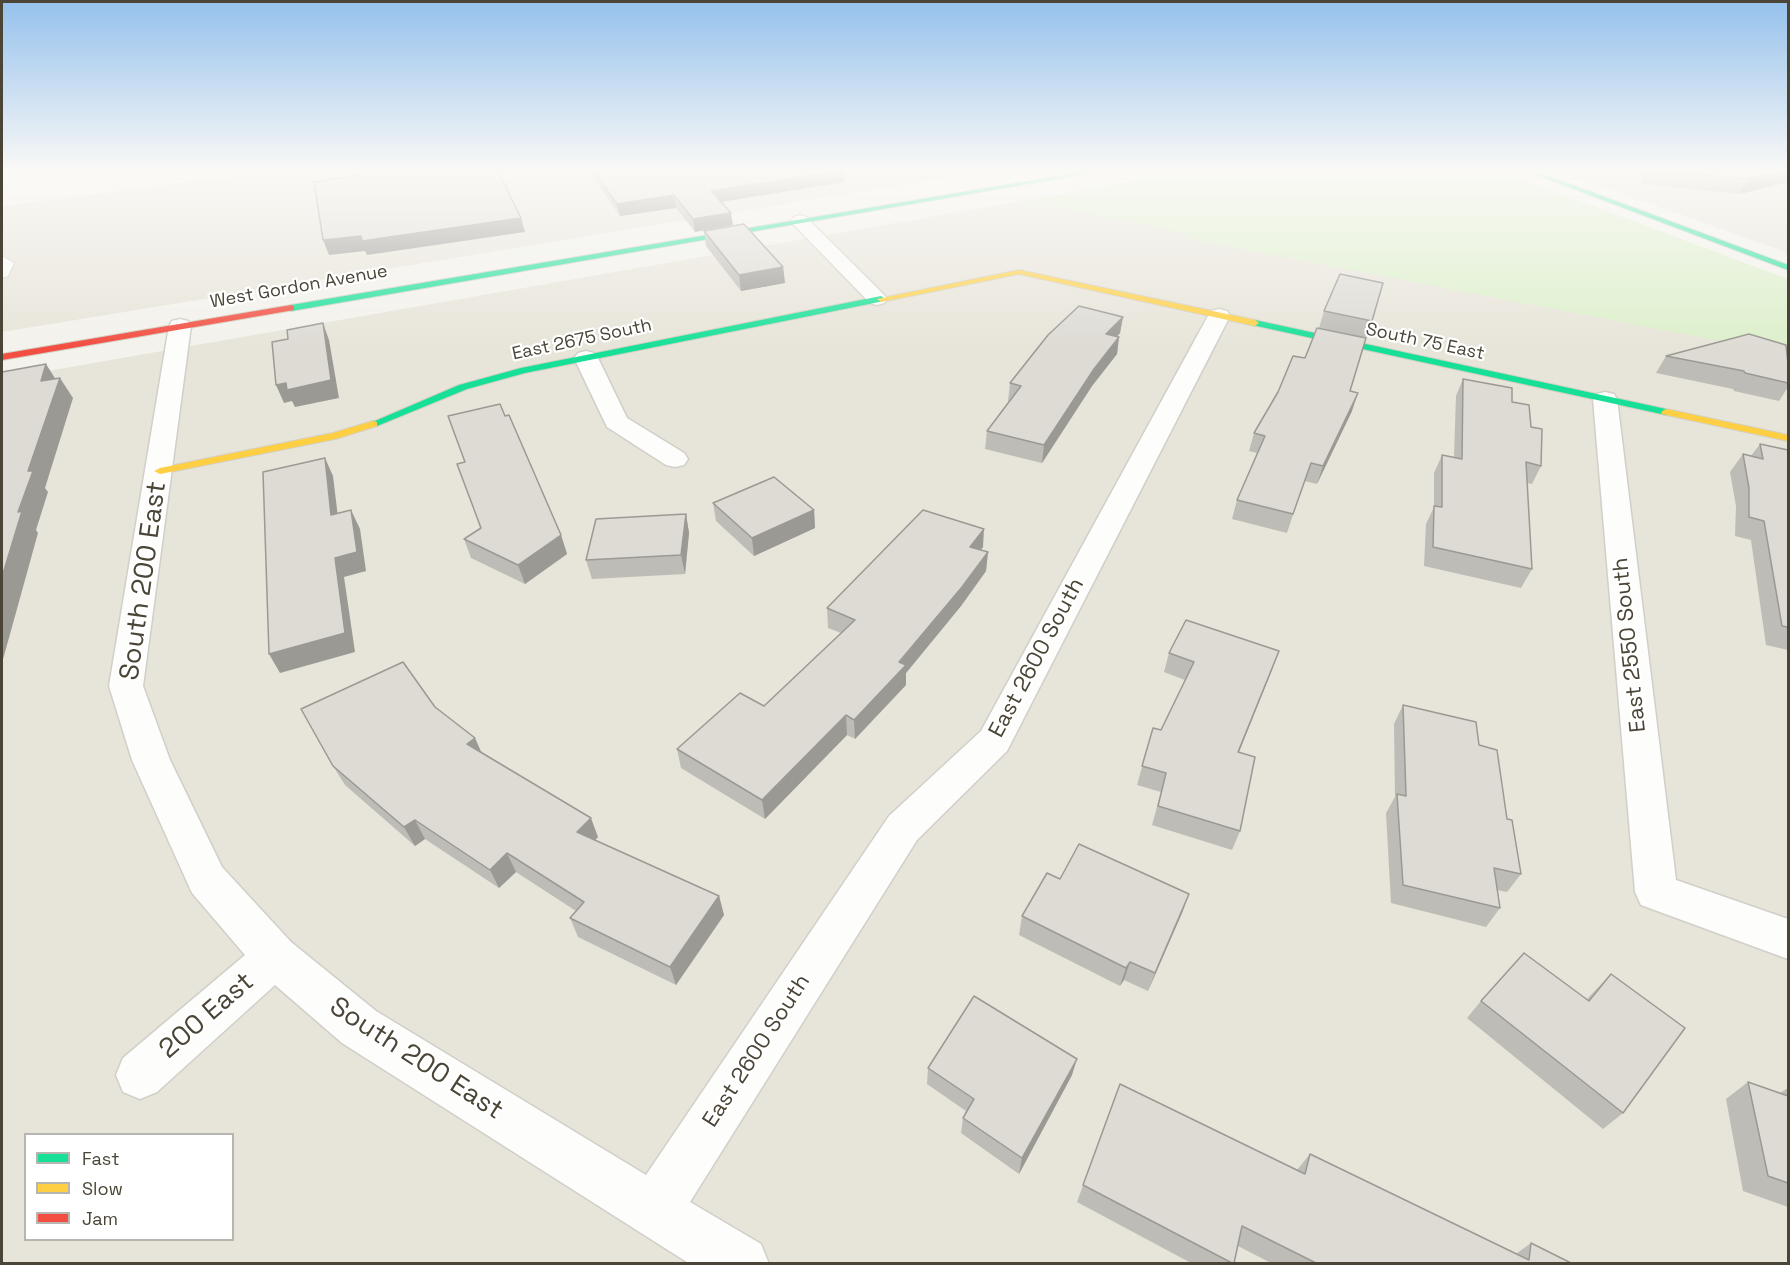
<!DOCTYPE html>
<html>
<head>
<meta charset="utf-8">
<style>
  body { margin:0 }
  #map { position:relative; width:1790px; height:1265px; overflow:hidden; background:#f3f2ec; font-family:"Space Grotesk",sans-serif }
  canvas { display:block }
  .frame { position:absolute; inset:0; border:3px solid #4a4536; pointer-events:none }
  .legend { position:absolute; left:24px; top:1133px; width:210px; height:108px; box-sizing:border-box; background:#fff; border:2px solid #b7b5af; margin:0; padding:8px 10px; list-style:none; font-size:18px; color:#4a4536 }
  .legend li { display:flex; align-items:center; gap:12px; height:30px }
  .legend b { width:30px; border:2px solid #b7b5af }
</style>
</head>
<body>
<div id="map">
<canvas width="1790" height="1265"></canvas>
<div class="frame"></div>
<ul class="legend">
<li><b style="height:8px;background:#16e098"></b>Fast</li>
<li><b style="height:8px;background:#ffcf43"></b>Slow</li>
<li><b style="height:8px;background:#f24e42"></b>Jam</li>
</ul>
</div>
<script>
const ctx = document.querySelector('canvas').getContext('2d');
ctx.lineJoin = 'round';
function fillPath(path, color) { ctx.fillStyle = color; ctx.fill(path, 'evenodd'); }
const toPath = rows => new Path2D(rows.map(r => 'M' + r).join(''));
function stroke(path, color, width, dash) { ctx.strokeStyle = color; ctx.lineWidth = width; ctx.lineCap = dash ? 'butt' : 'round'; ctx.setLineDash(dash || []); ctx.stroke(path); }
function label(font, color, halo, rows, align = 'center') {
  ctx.font = font + ' "Space Grotesk",sans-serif'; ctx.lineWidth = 4.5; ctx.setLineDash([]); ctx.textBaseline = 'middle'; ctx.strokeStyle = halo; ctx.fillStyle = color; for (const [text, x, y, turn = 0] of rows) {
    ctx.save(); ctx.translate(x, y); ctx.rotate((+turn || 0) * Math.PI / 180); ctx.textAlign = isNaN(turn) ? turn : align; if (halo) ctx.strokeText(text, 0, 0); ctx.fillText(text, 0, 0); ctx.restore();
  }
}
fillPath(toPath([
  [271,171,986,171,2,332,2,206],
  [1193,171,1788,282,1788,1263,2,1264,2,379],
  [26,1134,232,1134,232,1240,26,1240],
  [1559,171,1788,171,1788,253]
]), '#e7e4d9');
fillPath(toPath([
  [1193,171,1500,171,1788,279,1788,354,1190,239,1177,231,1023,201]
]), '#dcefca');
const lane = toPath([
  [2,256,14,263,8,276,2,278,2,256]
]);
const street = toPath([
  [800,215,806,217,888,299,884,303,877,305,870,303,794,225,791,221,794,217,800,215],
  [1219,309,1227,311,1230,316,1007,751,917,840,690,1202,761,1244,769,1264,690,1264,342,1043,275,985,157,1092,140,1099,123,1092,116,1075,123,1058,245,955,192,893,132,760,109,686,169,326,172,321,180,319,188,321,191,326,143,686,170,760,222,867,291,942,376,1011,646,1175,889,816,981,731,1208,316,1211,311,1219,309],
  [586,351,594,353,598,358,627,418,684,453,688,459,684,465,675,467,666,465,607,427,574,358,578,353,586,351],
  [1605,392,1614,394,1617,399,1676,880,1788,919,1788,959,1641,905,1635,892,1593,399,1596,394,1605,392]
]);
const fast = toPath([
  [1089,171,1103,171,291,311,287,308,291,305,1089,171],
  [1526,171,1535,171,1788,265,1788,270,1526,171],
  [881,296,885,299,884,301,525,373,467,389,377,426,369,426,368,424,459,385,521,368,881,296],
  [1255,320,1666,409,1671,412,1666,415,1252,325,1251,323,1255,320]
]);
const slow = toPath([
  [1019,270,1255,320,1259,323,1255,326,1019,274,881,302,877,299,1019,270],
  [1666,409,1788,435,1788,441,1662,414,1661,412,1666,409],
  [373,421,377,422,377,426,335,439,160,474,154,471,160,468,333,433,373,421]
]);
const jam = toPath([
  [291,305,294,306,294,310,2,360,2,354,291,305]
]);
stroke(lane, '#d1cfc9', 2);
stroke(street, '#d1cfc9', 3);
stroke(fast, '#d3d0c2', 2);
stroke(slow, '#d3d0c2', 2);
stroke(jam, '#d3d0c2', 2);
fillPath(lane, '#fdfdfc');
fillPath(street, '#fdfdfc');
fillPath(fast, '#16e098');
fillPath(slow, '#ffcf43');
fillPath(jam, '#f24e42');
fillPath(toPath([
  [592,171,844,171,844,182,722,202,695,232,676,208,620,216,594,179],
  [1644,171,1788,171,1788,182,1740,194,1642,184,1641,175],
  [704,231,783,267,785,283,741,291,706,246],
  [1324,311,1372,321,1366,338,1319,328],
  [1123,317,1120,333,1117,337,1119,337,1117,354,1092,386,1042,463,985,449,987,431,1009,401,1008,401,1010,383],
  [1666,356,1788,364,1788,387,1779,401,1734,391,1733,389,1656,373],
  [1463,379,1512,402,1531,427,1541,466,1532,484,1527,483,1532,569,1521,588,1424,566,1426,524,1434,507,1434,473,1442,455,1454,457,1456,396],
  [1350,391,1352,411,1317,484,1304,481,1287,533,1232,519,1237,500,1257,453,1249,451,1254,433],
  [505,416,561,535,567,554,525,584,471,558,464,539,480,528,465,462],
  [1760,444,1788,450,1788,650,1766,645,1751,540,1735,536,1736,506,1730,472,1743,454,1751,456],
  [713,503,814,510,815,528,754,556,716,521],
  [686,514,689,533,685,574,592,579,586,560],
  [983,547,981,550,988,552,986,571,961,606,906,673,906,685,855,739,847,735,765,819,681,768,677,749,764,706,841,633,828,628,827,608],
  [1169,653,1272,670,1238,753,1240,831,1232,850,1152,825,1161,792,1137,785,1153,728,1161,730,1185,680,1164,672],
  [1403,705,1479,745,1507,819,1521,874,1507,892,1497,890,1500,908,1486,927,1391,903,1386,813,1395,797,1394,724],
  [435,707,482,753,598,837,595,840,719,896,724,915,676,985,578,937,570,918,576,911,516,872,499,888,425,839,415,846,345,785,333,766],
  [1060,879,1189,894,1182,913,1148,991,1124,980,1120,986,1019,935,1022,916],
  [1611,974,1623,1113,1603,1129,1467,1018,1481,1001,1587,999],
  [928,1068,1072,1075,1019,1174,961,1133,963,1118,966,1111,927,1084],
  [1748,1082,1780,1093,1788,1088,1788,1207,1743,1191,1726,1099],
  [1120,1084,1297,1170,1310,1154,1516,1254,1531,1243,1571,1263,1271,1263,1238,1246,1234,1263,1191,1263,1077,1202]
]), '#bebcb6');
fillPath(toPath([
  [840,171,844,171,844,182,713,203,711,191],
  [1784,171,1788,171,1788,182,1740,194,1747,179],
  [674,195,676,208,620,216,617,204],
  [731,213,733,225,695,232,693,219],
  [521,218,525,232,367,255,365,251,329,255,323,240],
  [783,267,785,283,741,291,739,275],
  [1123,317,1120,333,1103,351,1106,334],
  [323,323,329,340,339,398,295,407,292,401,284,403,276,385,286,383],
  [1119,337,1117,354,1092,386,1042,463,1044,445,1094,369],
  [46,364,58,383,60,378,73,398,45,488,48,492,36,530,38,533,2,663,2,577,28,471,41,381],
  [1358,393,1352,411,1317,484,1323,466],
  [325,458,333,476,340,534,331,515],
  [351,510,360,529,366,571,344,577,355,652,280,673,269,654,335,558],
  [814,510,815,528,754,556,752,538],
  [686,514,689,533,685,574,681,555],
  [984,529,983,547,969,565,970,547],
  [561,535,567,554,525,584,518,565],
  [988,552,986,571,961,606,906,673,906,685,855,739,854,720],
  [1279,651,1272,670,1231,772,1238,752],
  [846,715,847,735,765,819,762,800],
  [475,738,484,758,467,744],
  [591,818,598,837,584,851,577,832],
  [415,820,425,839,415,846,404,827],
  [507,853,516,872,499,888,490,870],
  [1189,894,1182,913,1148,991,1155,973],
  [719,896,724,915,676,985,670,967],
  [1130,962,1124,980,1120,986,1126,968],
  [1077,1059,1072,1075,1019,1174,1022,1158]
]), '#9b9994');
const building = toPath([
  [359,171,498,171,521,218,362,241,361,236,323,240,314,182,360,175,359,171],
  [594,171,840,171,711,191,731,213,693,219,674,195,617,204,594,171],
  [1658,171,1784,171,1747,179,1658,171],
  [744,224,783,267,739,275,704,231,744,224],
  [1340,274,1383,283,1372,321,1324,311,1340,274],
  [1079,306,1123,317,1106,334,1119,337,1094,369,1044,445,987,431,1021,386,1010,383,1048,335,1079,306],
  [323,323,331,380,287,390,286,383,276,385,272,342,288,339,287,330,323,323],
  [1317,328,1366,338,1350,391,1358,393,1323,466,1311,463,1293,514,1237,500,1265,436,1254,433,1278,392,1293,356,1305,358,1317,328],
  [1749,334,1786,345,1788,364,1788,383,1745,373,1744,371,1666,356,1749,334],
  [46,364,41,381,60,378,28,471,33,471,18,512,22,511,2,577,2,372,46,364],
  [1463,379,1512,388,1512,402,1529,405,1531,427,1542,429,1541,466,1526,462,1532,569,1433,547,1434,506,1442,507,1442,455,1462,459,1463,379],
  [500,404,505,416,509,415,561,535,518,565,464,539,481,528,457,464,465,462,448,416,500,404],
  [1760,444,1788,450,1788,627,1782,626,1764,521,1749,517,1749,488,1743,454,1763,459,1760,444],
  [325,458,331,515,351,510,357,552,335,558,345,633,269,654,263,472,325,458],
  [774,477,814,510,752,538,713,503,774,477],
  [923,510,984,529,970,547,988,552,962,587,899,662,906,665,854,720,846,715,762,800,677,749,740,693,764,706,855,620,827,608,923,510],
  [686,514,681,555,586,560,596,519,686,514],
  [1186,620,1279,651,1238,752,1255,757,1240,831,1158,806,1166,773,1142,766,1153,728,1161,730,1194,662,1169,653,1186,620],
  [403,662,435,707,475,738,467,744,591,818,577,832,719,896,670,967,570,918,584,902,507,853,490,870,415,820,404,827,333,766,301,709,403,662],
  [1403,705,1476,722,1479,745,1497,750,1507,819,1512,820,1521,874,1494,868,1500,908,1403,885,1397,794,1406,796,1403,705],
  [1079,844,1189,894,1155,973,1130,962,1126,968,1022,916,1047,873,1060,879,1079,844],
  [1524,953,1589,1001,1611,974,1685,1028,1623,1113,1481,1001,1524,953],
  [974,996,1077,1059,1022,1158,963,1118,974,1099,928,1068,974,996],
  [1748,1082,1788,1096,1788,1183,1768,1176,1748,1082],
  [1120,1084,1305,1174,1310,1154,1529,1260,1531,1243,1571,1263,1316,1263,1242,1226,1234,1263,1232,1263,1083,1185,1120,1084]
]);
fillPath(building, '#dddbd4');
stroke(building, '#9b9994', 1.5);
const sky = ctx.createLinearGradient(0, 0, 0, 348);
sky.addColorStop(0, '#95c1ed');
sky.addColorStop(0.49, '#faf9f6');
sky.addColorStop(1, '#faf9f600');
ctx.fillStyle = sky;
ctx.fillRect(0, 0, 1790, 348);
label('18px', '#4a4536', '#fff', [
  ["West Gordon Avenue",299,287,-10],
  ["East 2675 South",582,340,-12],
  ["South 75 East",1425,342,12]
]);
label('22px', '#4a4536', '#fff', [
  ["East 2550 South",1630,645,-96],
  ["East 2600 South",1037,658,-62],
  ["East 2600 South",757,1051,-57]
]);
label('27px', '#4a4536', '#fff', [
  ["South 200 East",144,581,-82],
  ["200 East",207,1016,-41],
  ["South 200 East",416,1059,33]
]);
</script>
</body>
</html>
